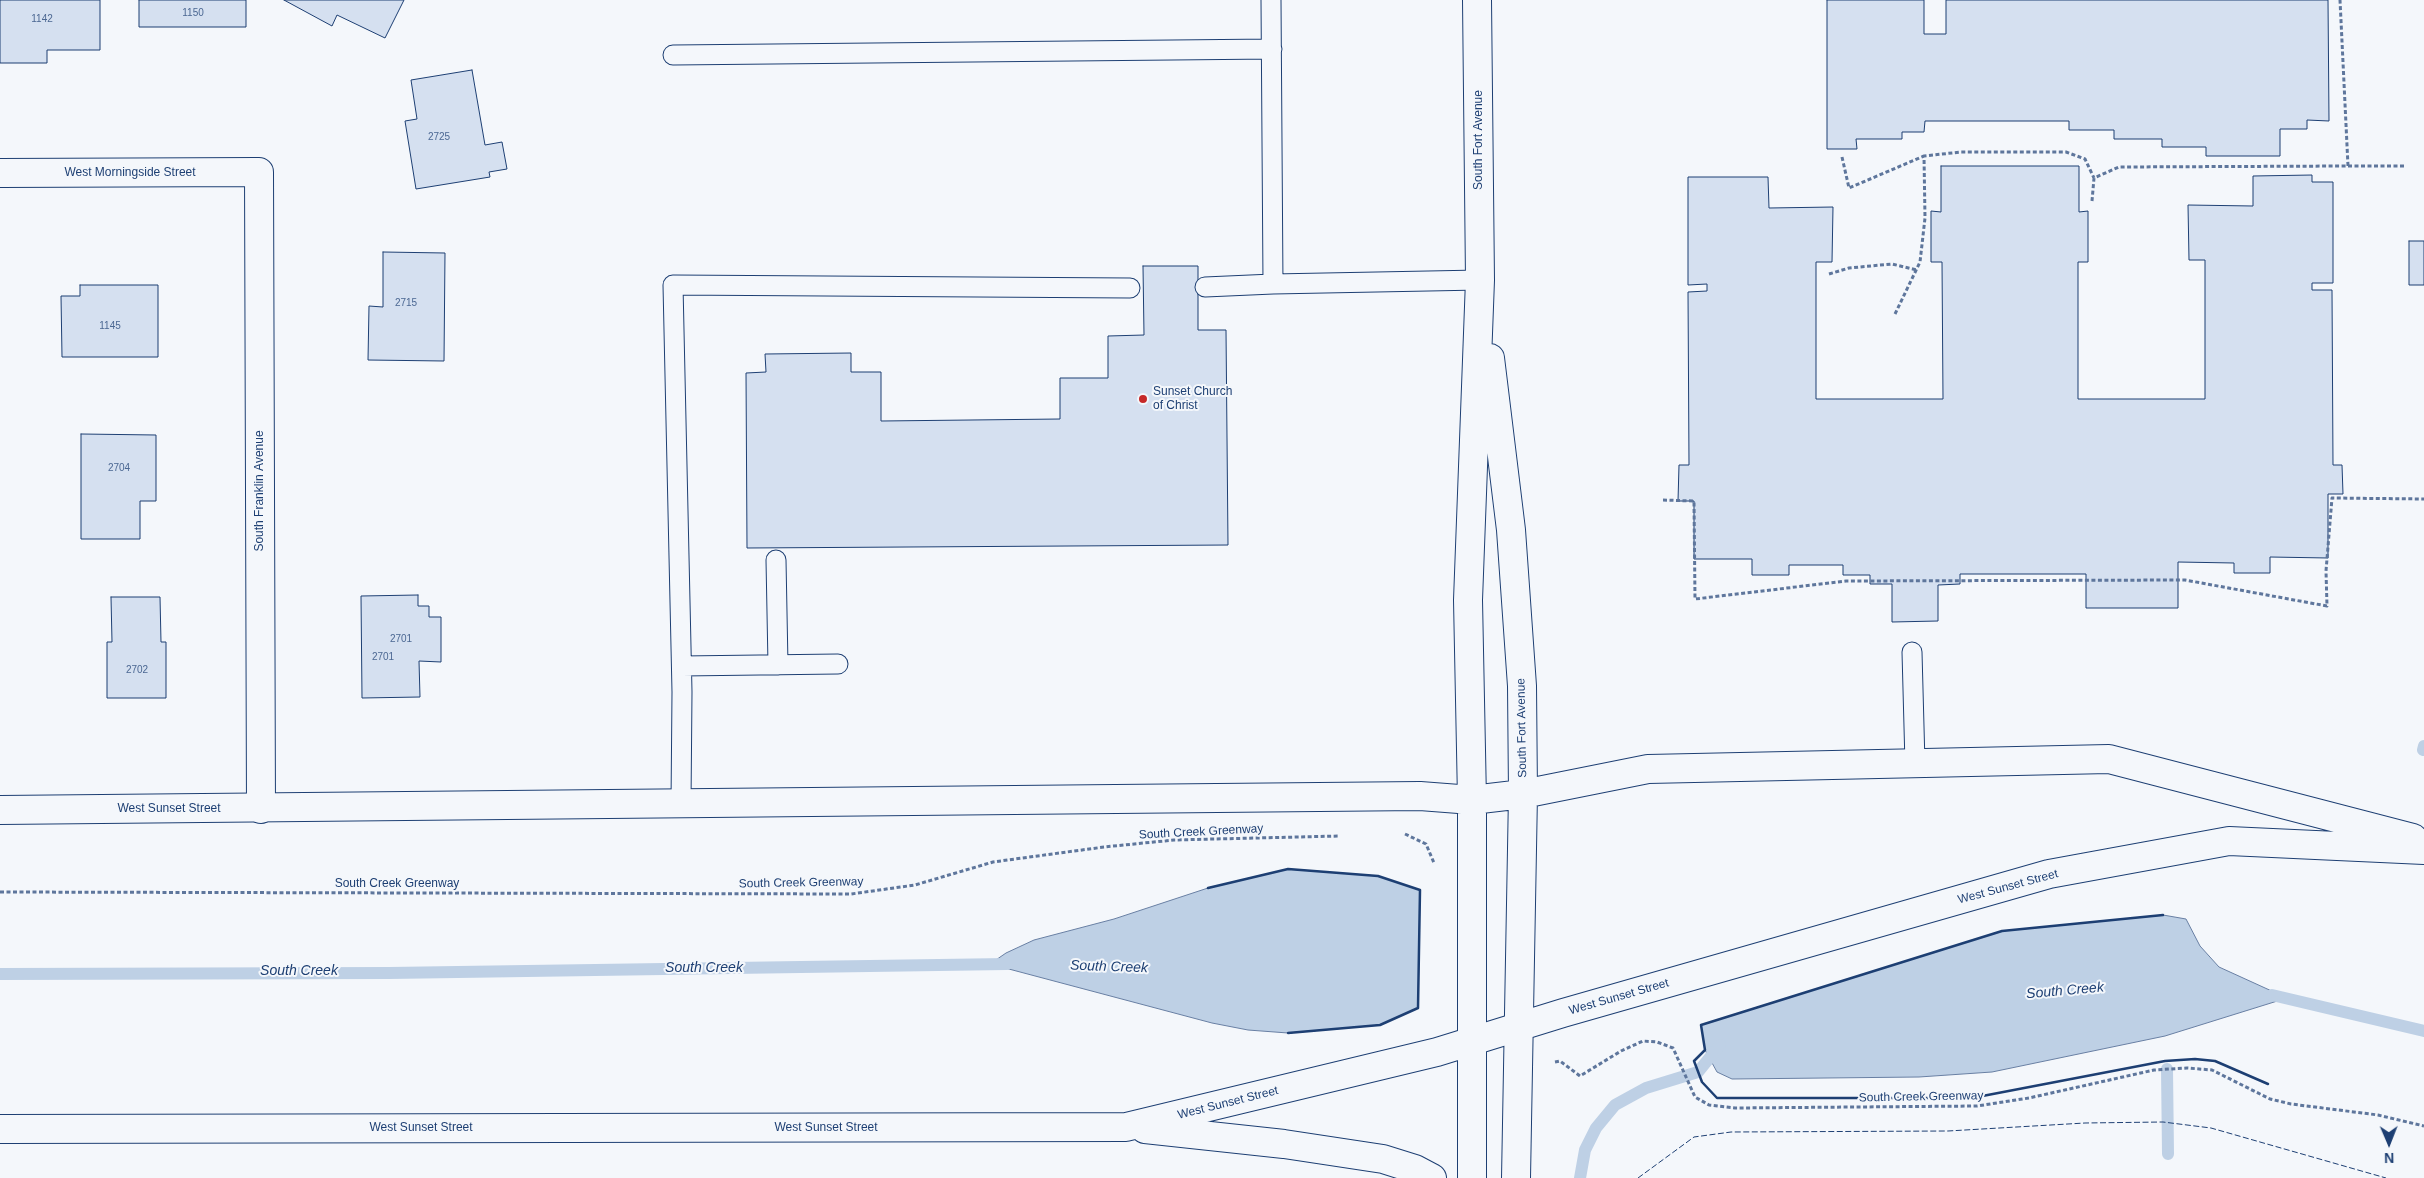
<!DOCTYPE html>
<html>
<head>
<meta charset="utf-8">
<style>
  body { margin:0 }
  #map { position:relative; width:2424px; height:1178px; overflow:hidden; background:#f4f7fb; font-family:Arial,sans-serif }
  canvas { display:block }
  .north { position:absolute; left:2364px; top:1118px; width:50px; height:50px; -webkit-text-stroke:4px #f4f7fb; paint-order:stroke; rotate:179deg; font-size:14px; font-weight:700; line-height:20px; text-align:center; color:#1d3f73 }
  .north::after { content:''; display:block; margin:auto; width:18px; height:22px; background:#1d3f73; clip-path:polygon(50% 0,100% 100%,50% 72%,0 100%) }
</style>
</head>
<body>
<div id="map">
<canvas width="2424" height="1178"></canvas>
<div class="north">N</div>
</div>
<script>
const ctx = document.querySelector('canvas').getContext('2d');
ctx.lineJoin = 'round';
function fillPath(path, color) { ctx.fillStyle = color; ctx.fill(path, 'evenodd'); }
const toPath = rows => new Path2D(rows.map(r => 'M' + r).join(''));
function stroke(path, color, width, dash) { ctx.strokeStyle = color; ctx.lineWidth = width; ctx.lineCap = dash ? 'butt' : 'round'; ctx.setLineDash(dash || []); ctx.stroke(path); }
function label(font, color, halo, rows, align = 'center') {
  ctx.font = font + ' Arial,sans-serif'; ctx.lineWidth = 4; ctx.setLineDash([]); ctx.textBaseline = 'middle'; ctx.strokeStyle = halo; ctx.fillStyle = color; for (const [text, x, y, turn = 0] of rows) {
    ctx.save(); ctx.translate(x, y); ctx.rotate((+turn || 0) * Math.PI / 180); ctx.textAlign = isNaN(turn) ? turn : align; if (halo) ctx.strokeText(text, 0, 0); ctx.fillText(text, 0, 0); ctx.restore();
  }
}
const water = toPath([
  [1288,869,1378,876,1420,890,1418,1008,1380,1025,1288,1033,1248,1030,1212,1023,990,964,1006,953,1034,940,1114,919,1208,888,1288,869],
  [2163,915,2186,919,2200,946,2219,967,2287,998,2165,1036,1992,1072,1919,1077,1732,1079,1717,1072,1705,1050,1701,1025,2002,931,2163,915]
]);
fillPath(water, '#bed0e5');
stroke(water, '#687fa3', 1);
stroke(toPath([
  [2423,750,2424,746],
  [0,974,389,973,1007,964],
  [2272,995,2424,1031],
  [2167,1069,2168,1154],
  [1580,1178,1585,1150,1596,1128,1615,1105,1646,1088,1698,1072,1720,1045]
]), '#bed0e5', 12);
const building = toPath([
  [0,0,100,0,100,50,47,50,47,63,0,63,0,0],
  [139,0,246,0,246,27,139,27,139,0],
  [284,0,404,0,385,38,337,15,332,26,284,0],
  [1827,0,1924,0,1924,34,1946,34,1946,0,2328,0,2329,121,2307,120,2307,129,2280,129,2280,156,2206,156,2206,147,2162,147,2162,139,2114,139,2114,130,2069,130,2069,121,1925,121,1924,132,1902,132,1902,139,1856,139,1857,149,1827,149,1827,0],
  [472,70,485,145,502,142,507,169,489,172,490,177,416,189,405,121,417,119,411,80,472,70],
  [1941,166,2079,166,2079,212,2088,211,2088,262,2078,262,2078,399,2205,399,2205,260,2189,260,2188,205,2253,206,2253,176,2312,175,2312,182,2333,182,2333,283,2312,283,2312,290,2332,290,2333,465,2342,465,2343,494,2328,494,2328,558,2270,557,2270,573,2234,573,2234,563,2178,562,2178,608,2086,608,2086,574,1960,574,1960,584,1938,585,1938,621,1892,622,1892,584,1870,584,1870,575,1843,575,1843,565,1789,565,1789,575,1752,575,1752,559,1694,559,1694,501,1678,501,1679,465,1689,465,1688,292,1707,291,1707,284,1688,285,1688,177,1768,177,1769,208,1833,207,1832,262,1816,262,1816,399,1943,399,1942,262,1931,262,1931,211,1941,212,1941,166],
  [2409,241,2424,241,2424,285,2409,285,2409,241],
  [383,252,445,253,444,361,368,360,369,306,383,307,383,252],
  [1143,266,1198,266,1198,330,1226,330,1228,545,747,548,746,373,766,372,765,354,851,353,851,372,881,372,881,421,1060,419,1060,378,1108,378,1108,336,1144,335,1143,266],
  [80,285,158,285,158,357,62,357,61,296,80,296,80,285],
  [81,434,156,435,156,501,140,501,140,539,81,539,81,434],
  [418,595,418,606,429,606,429,617,441,617,441,662,419,661,420,697,362,698,361,596,418,595],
  [111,597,160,597,161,642,166,642,166,698,107,698,107,642,112,642,111,597]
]);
fillPath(building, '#d5e0f0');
stroke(building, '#1d3f73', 1);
const lane = toPath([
  [1271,0,1273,284,1480,280],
  [673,55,1272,49],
  [1205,287,1273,284],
  [776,560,778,665],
  [1912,652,1915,764],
  [682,666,838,664],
  [681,804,682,692,673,285,1130,288]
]);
const street = toPath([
  [0,173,259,172,261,809]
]);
const secondary = toPath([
  [1490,358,1511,530,1522,686,1523,794,1516,1178],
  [0,810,1420,796,1472,800,1523,794,1648,769,2109,759,2413,838],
  [0,1129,1126,1127,1437,1052,1563,1013,2049,874,2229,841,2424,850],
  [1145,1129,1284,1144,1383,1159,1415,1169,1432,1178],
  [1472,1178,1472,800,1468,600,1480,280,1477,0]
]);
stroke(lane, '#1d3f73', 21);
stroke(street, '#1d3f73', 30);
stroke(secondary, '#1d3f73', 30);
stroke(toPath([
  [1842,157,1849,188,1924,156],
  [2348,166,2405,166],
  [2092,201,2094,178,2119,167,2348,166,2340,0],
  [1829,274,1849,268,1892,264,1917,270],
  [1895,314,1920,262,1925,218,1924,156,1961,152,2066,152,2085,159,2094,178],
  [1663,500,1694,501,1695,599,1846,581,2185,580,2327,606,2326,571,2332,498,2424,499],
  [1405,834,1426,844,1434,863],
  [0,892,851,894,915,885,993,862,1104,847,1174,840,1339,836],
  [1555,1062,1560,1061,1580,1076,1621,1051,1643,1041,1657,1042,1673,1048,1695,1097,1709,1105,1735,1108,1977,1106,2029,1098,2154,1070,2187,1068,2212,1070,2270,1099,2291,1104,2378,1115,2424,1126]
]), '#5e769c', 3, [4, 2.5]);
stroke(lane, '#f4f7fb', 19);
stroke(street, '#f4f7fb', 28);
stroke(secondary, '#f4f7fb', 28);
stroke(toPath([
  [1638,1178,1694,1137,1731,1132,1948,1131,2085,1123,2163,1122,2211,1128,2386,1178]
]), '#1d3f73', 1, [6, 2.5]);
stroke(toPath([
  [1208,888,1288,869,1378,876,1420,890,1418,1008,1380,1025,1288,1033],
  [2163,915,2002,931,1701,1025,1705,1050,1694,1061,1702,1082,1717,1098,1972,1098,2165,1061,2195,1059,2215,1061,2268,1084]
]), '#1d3f73', 2.5);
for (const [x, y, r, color] of [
  [1143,399,5,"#c62828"]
]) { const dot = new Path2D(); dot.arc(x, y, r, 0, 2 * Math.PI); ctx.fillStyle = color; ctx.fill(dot); stroke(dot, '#f4f7fb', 2); }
label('10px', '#4b6792', null, [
  ["1150",193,13],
  ["1142",42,19],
  ["2725",439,137],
  ["2715",406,303],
  ["1145",110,326],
  ["2704",119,468],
  ["2701",401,639],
  ["2701",383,657],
  ["2702",137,670]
]);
label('12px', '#1d3f73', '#f4f7fb', [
  ["South Fort Avenue",1479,140,-90],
  ["West Morningside Street",130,173],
  ["South Franklin Avenue",260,491,-90],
  ["South Fort Avenue",1522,728,-91],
  ["West Sunset Street",169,809],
  ["South Creek Greenway",1201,832,-3],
  ["South Creek Greenway",801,883,-1],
  ["South Creek Greenway",397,884],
  ["West Sunset Street",2008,887,-15],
  ["West Sunset Street",1619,997,-16],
  ["South Creek Greenway",1921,1097,-1],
  ["West Sunset Street",1228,1103,-14],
  ["West Sunset Street",421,1128],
  ["West Sunset Street",826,1128]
]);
label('12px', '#1d3f73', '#f4f7fb', [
  ["Sunset Church",1153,392],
  ["of Christ",1153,406]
], 'left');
label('italic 14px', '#1d3f73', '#f4f7fb', [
  ["South Creek",1109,967,2],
  ["South Creek",704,968],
  ["South Creek",299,971],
  ["South Creek",2065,991,-5]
]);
</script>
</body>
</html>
